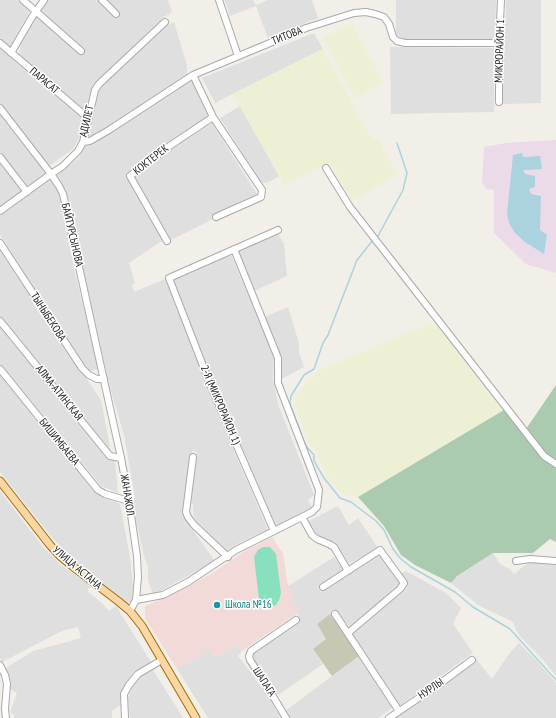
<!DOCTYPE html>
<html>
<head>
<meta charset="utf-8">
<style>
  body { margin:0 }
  canvas { display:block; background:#f2efe9 }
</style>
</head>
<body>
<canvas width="556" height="718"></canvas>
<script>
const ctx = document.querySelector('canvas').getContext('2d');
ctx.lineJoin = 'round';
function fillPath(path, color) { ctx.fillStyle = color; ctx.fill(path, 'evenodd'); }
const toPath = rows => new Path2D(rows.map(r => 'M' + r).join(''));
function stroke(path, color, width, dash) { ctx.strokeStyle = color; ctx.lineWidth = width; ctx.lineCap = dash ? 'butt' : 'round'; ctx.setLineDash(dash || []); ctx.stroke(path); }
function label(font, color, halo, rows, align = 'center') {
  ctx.font = font + ' "PT Sans Narrow",sans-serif'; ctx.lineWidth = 3; ctx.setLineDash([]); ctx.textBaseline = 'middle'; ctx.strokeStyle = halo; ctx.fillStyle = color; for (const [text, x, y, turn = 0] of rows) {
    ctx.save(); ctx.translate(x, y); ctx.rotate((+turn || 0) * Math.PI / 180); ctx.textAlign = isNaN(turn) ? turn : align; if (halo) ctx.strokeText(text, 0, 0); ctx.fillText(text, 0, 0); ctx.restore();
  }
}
fillPath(toPath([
  [0,0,17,0,30,11,10,47,0,38],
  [48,0,98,0,117,19,120,15,106,0,168,0,172,12,164,17,93,85,85,111,19,55,21,42,32,22,37,16,81,54,85,51,40,10],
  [225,0,253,0,256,5,268,0,312,0,318,18,268,38,256,6,230,16],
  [396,0,496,0,495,39,407,40,401,37,396,35],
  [506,0,541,0,541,103,503,104,503,37,506,14],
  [174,22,187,65,187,76,106,128,88,137,99,90,103,84,166,26],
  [314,33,323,49,215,103,202,78],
  [390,47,494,48,494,112,391,114],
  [0,48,84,119,80,136,73,149,49,166,0,103],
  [191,79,208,117,160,147,126,174,163,240,129,263,135,283,132,285,134,292,165,279,209,392,268,530,241,542,227,550,197,522,193,514,193,504,190,503,197,452,192,451,183,516,215,561,153,595,148,580,148,566,145,560,135,516,133,500,135,498,124,435,110,388,65,191,57,175,79,158,84,147,110,133],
  [240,106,279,176,267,183,261,182,220,118],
  [0,113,46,173,28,186,0,151],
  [212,123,257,194,211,216,213,219,171,240,134,177,168,152],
  [0,162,23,191,0,207],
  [50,179,57,189,61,200,74,269,99,369,92,371,84,366,0,235,0,216],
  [278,234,284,244,287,276,254,291,238,251],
  [0,251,101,400,111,452,0,316],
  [231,255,274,356,273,379,278,404,314,495,308,500,312,508,275,527,213,382,173,280],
  [288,307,299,343,299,352,304,367,280,380,281,356,265,317],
  [0,325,109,459,115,461,118,493,101,486,0,363],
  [0,375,97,494,120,504,130,557,133,585,132,601,127,603,62,550,0,472],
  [0,491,43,547,61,565,91,586,87,591,102,603,109,611,116,606,151,662,135,671,128,680,122,689,120,705,112,711,112,718,14,718,14,715,10,712,17,693,10,689,6,668,33,651,81,638,78,627,62,631,2,662,0,658],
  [338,506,349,525,358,518,378,548,349,564,337,544,331,540,320,537,316,533,309,521],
  [493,553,500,564,510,569,514,574,529,562,556,565,556,676,543,660,521,637,516,630,513,622,478,605,451,583,457,576],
  [379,555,399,583,397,588,349,627,336,610,317,624,326,639,313,649,323,664,278,695,253,658,254,653,300,620,288,586,334,557,343,570,318,588,321,592],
  [406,571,446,593,461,608,453,624,473,653,399,706,353,634,405,590,407,582,401,574],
  [519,643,534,658,556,683,556,718,395,718,477,660,492,679,509,654],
  [238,644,242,651,238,656,264,690,281,718,208,718,177,669,210,650,215,658],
  [359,656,392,708,378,718,290,718,285,711],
  [153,670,183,718,130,718,128,699,133,686,140,677]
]), '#e0dfdf');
fillPath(toPath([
  [272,537,283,553,287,581,298,613,242,651,238,644,215,658,210,650,177,669,145,618,145,606,174,594,211,574,243,552]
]), '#f2dad9');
fillPath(toPath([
  [556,140,556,273,526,264,494,233,494,190,486,189,482,183,484,147,506,143]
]), '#ebdbe8');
fillPath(toPath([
  [330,614,359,656,332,676,313,649,326,639,317,624]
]), '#c7c7b4');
fillPath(toPath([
  [352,24,383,82,355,99,323,37],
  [323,49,373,141,378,139,398,175,352,201,329,163,284,185,233,94],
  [434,322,504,410,358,497,342,495,328,478,319,461,315,449,308,441,294,404,295,397,307,381,315,375,318,370]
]), '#eef0d5');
fillPath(toPath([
  [556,385,556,460,546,453,526,429],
  [504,410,537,453,556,468,556,542,550,539,533,553,493,553,457,576,451,583,415,565,401,555,384,526,358,497]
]), '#aacbaf');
fillPath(toPath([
  [263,547,270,547,276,554,281,593,279,600,276,605,270,607,263,604,259,599,254,557,258,550]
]), '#88e0be');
fillPath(toPath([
  [522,153,523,157,540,156,542,169,523,170,525,174,535,176,535,187,529,189,531,194,541,196,540,230,547,235,544,254,525,242,515,233,509,223,507,214,513,155]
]), '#aad3df');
stroke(toPath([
  [376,238,378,236,403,190,407,173,397,143],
  [373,240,357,260,328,335,323,343,314,369,304,375,291,396,290,404,306,446,314,455,314,461,324,478,340,498,351,502,376,521,384,530,393,549,400,558,411,567,455,592,473,607,510,629,556,680]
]), '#aad3df', 1.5);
const minor = toPath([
  [23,0,81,51],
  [102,0,116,14],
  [219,0,238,56],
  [0,43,88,118],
  [11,53,32,17,44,0],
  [193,75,213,117,262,190,261,197,216,217],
  [499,102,499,43,501,0],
  [0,108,51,174,59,186,63,194,121,458,129,501,137,556,138,577,136,600,130,611],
  [83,142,90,141,109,130,193,75,306,28,354,13,366,12,375,14,384,17,389,24,393,37,397,41,405,43,499,43],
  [0,157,27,192],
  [326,168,350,207,537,447,544,456,556,464],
  [0,211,51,174,63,166,78,151,83,142,95,90,99,84,165,22],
  [167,241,130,176,165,149,213,117],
  [0,243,82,368,89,375,97,379,104,379],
  [0,321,110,456,121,458],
  [0,369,98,490,105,494,129,501],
  [193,457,186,512,188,517,194,525,228,557],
  [302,517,312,535,317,539,329,544,334,547,348,571],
  [274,531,212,389,169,278,278,230],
  [516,561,530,559,556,561],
  [323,587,380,550,404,583,400,589,348,633],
  [136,600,163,595,188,582,236,550,312,512,317,507,319,490,278,383,278,358,276,353,234,249],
  [335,614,399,711],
  [0,665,5,675,7,684,5,709,6,718],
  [125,718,124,694,129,685,138,674,160,661],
  [286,718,268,688,250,660,249,656,251,651,296,620],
  [389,718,438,685,472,660]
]);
const major = toPath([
  [0,481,50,545,60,556,76,569,118,601,130,611,142,626,196,718]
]);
stroke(minor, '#a9a9a9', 8);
stroke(major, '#a06b00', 9);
stroke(minor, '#fff', 6);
stroke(major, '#fcd6a4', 7);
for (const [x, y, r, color] of [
  [217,605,4,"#0f9aa8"]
]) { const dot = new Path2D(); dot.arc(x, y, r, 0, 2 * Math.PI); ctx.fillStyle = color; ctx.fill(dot); stroke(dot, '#fff', 1.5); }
label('11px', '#222', '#fff', [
  ["ТИТОВА",287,36,-22],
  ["МИКРОРАЙОН 1",500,51,-88],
  ["ПАРАСАТ",44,81,40],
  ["АДИЛЕТ",87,121,-77],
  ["КОКТЕРЕК",151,160,-38],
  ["БАЙТУРСЫНОВА",72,235,77],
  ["ТЫНЫБЕКОВА",48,317,57],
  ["АЛМА-АТИНСКАЯ",59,393,51],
  ["2-Я (МИКРОРАЙОН 1)",220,405,67],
  ["БИШИМБАЕВА",59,442,51],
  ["ЖАНАЖОЛ",127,495,81],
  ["УЛИЦА АСТАНА",77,568,40],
  ["ШАПАГА",264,682,57],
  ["НУРЛЫ",431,689,-35]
]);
label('11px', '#0d838f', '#fff', [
  ["Школа №16",225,605]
], 'left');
</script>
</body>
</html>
